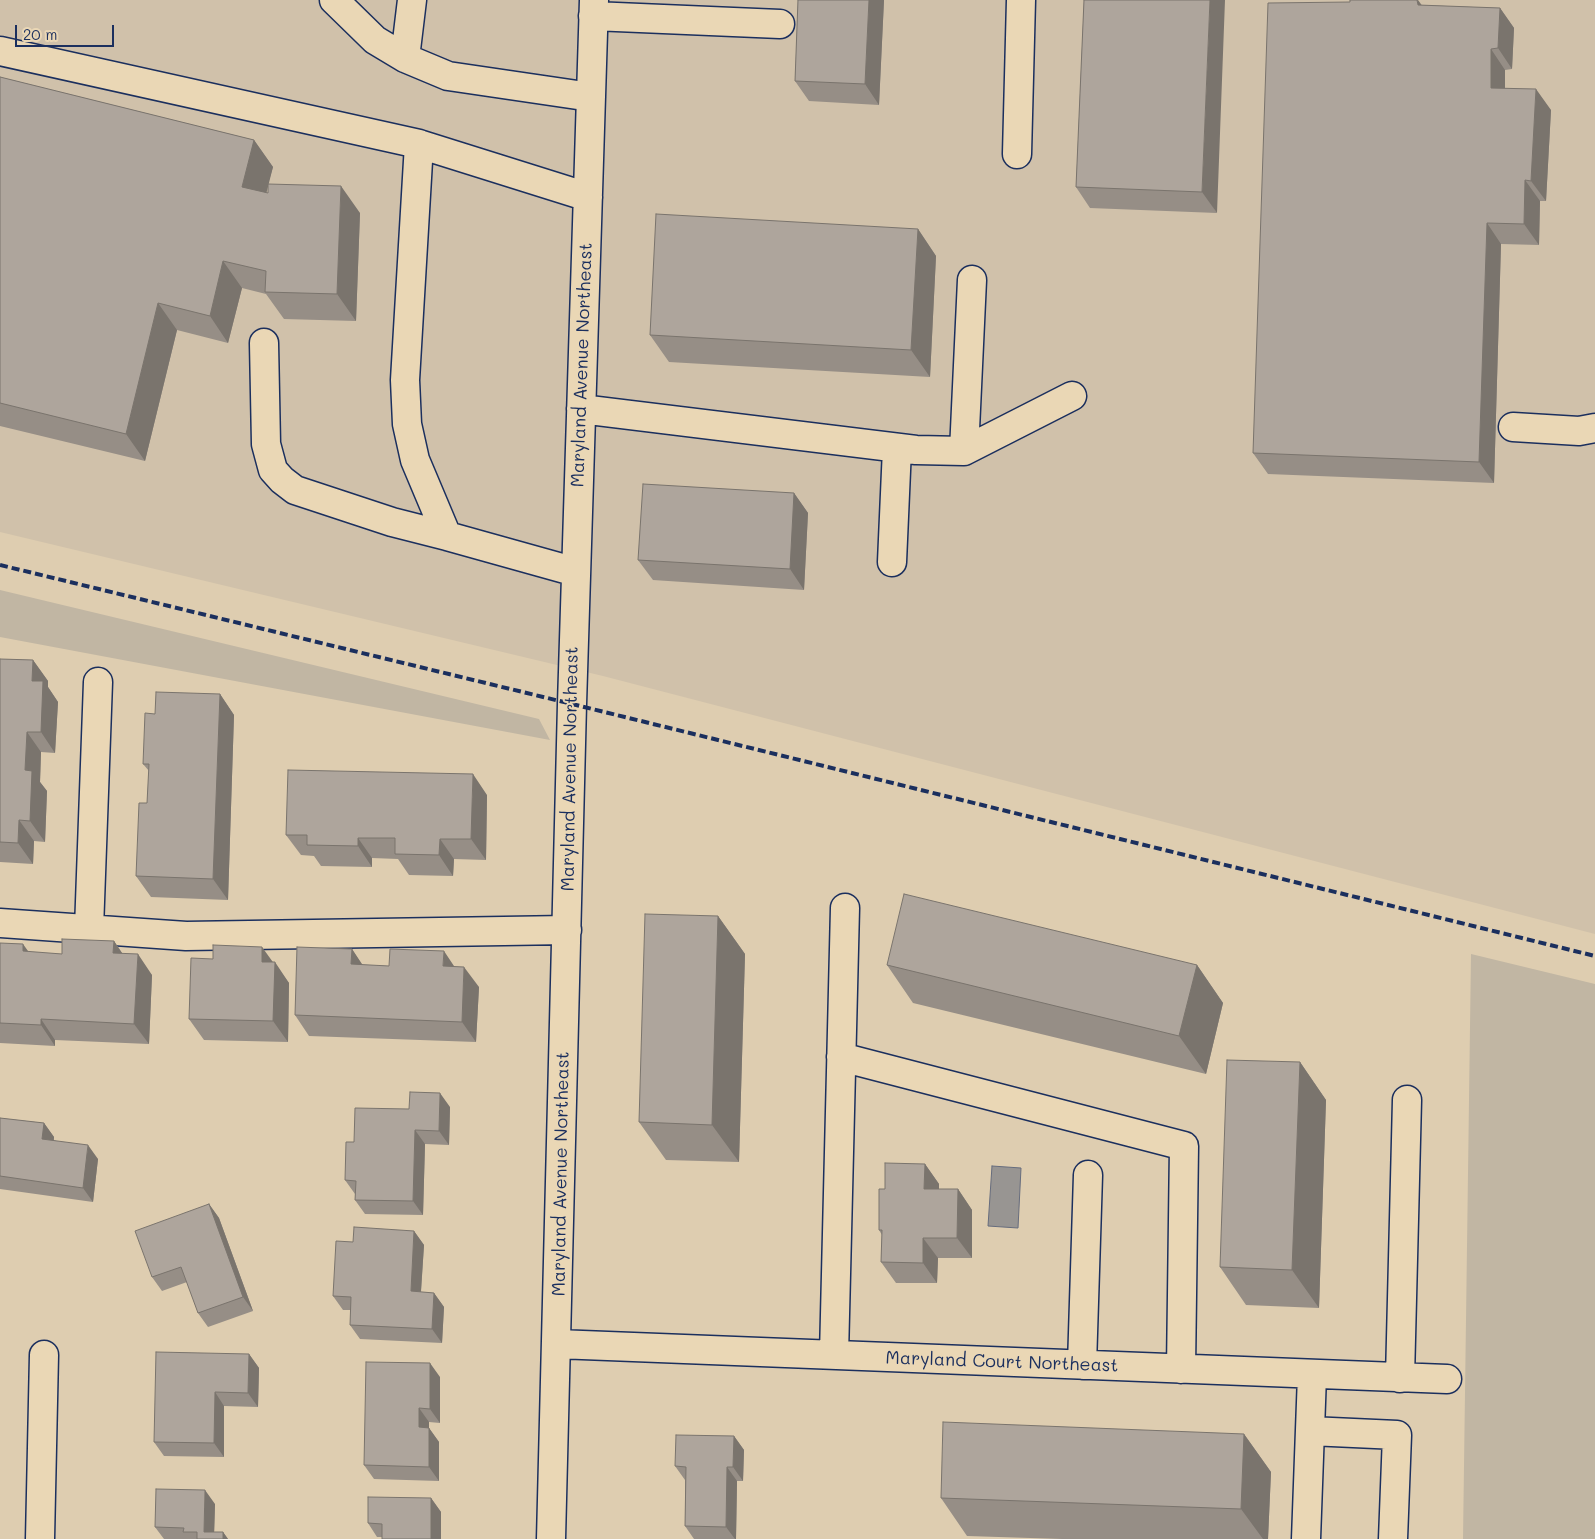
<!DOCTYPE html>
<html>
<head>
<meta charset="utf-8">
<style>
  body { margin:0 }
  #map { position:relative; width:1595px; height:1539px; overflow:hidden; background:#decdb0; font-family:Mali,sans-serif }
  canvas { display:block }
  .scale { position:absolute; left:15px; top:25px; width:99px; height:22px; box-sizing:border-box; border:2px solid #1b2f5e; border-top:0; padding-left:6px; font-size:15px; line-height:18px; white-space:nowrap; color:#1b2f5e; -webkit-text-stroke:4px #ead7b5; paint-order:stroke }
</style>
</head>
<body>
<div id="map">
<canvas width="1595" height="1539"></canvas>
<div class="scale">20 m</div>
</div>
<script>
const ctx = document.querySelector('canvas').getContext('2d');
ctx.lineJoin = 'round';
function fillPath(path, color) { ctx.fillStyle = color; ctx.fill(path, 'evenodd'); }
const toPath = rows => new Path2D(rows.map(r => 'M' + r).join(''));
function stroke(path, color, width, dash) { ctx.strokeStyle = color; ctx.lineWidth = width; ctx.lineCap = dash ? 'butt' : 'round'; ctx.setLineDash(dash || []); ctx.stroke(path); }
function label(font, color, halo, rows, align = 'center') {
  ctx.font = font + ' Mali,sans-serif'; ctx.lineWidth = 4; ctx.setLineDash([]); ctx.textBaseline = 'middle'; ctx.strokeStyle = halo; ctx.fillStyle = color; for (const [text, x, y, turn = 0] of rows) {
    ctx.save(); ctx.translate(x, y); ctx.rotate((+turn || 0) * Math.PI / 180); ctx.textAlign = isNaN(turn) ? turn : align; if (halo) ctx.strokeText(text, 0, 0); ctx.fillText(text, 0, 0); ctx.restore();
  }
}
fillPath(toPath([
  [0,0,1595,0,1595,934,603,676,0,532]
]), '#d0c1aa');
fillPath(toPath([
  [0,590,539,719,550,740,0,637],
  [1471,954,1595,984,1595,1539,1463,1539]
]), '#c1b6a3');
const water = toPath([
  [992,1166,1021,1168,1018,1228,988,1226,992,1166]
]);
fillPath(water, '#989592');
stroke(water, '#666c7d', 1);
const minor = toPath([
  [334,0,375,40,405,58,448,76,591,97],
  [593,16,780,24],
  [0,51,419,144],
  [405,58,412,0],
  [1017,154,1021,0],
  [264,343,266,444,273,470,282,480,295,490,392,522,447,536],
  [581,409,916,450,964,451,1072,396],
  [1513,427,1579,431,1595,428],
  [964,451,972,280],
  [892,562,897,448],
  [576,572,447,536,415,460,407,424,405,380,419,144,588,197],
  [0,923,186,936,567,930],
  [89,929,98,682],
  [841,1057,1184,1146,1181,1369],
  [557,1344,1447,1379],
  [834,1355,845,908],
  [1082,1365,1088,1175],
  [1400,1378,1407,1100],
  [1310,1431,1397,1435,1393,1539],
  [40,1539,44,1355],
  [551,1539,572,704,594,0],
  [1306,1539,1312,1375]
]);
stroke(minor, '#1b2f5e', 31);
stroke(minor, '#ead7b5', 28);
stroke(toPath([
  [0,565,572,704,1595,956]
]), '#1b2f5e', 4, [8, 4]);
fillPath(toPath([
  [798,0,884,0,879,105,809,101,795,81],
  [1084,0,1217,213,1090,208,1076,187],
  [1421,5,1500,8,1514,28,1512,69,1505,70,1505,88,1551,110,1546,201,1540,201,1539,245,1501,244,1494,483,1268,474,1253,453],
  [0,77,254,140,273,167,268,184,360,213,356,321,284,319,266,294,242,288,228,343,177,330,145,461,0,426],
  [268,184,268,193,266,193],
  [918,229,936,256,930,377,669,362,650,335],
  [794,493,808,513,804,590,653,580,638,560],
  [0,659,33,660,48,681,48,687,58,702,55,753,41,752,40,782,47,791,45,842,34,841,33,864,0,862],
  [220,694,234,715,228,900,151,897,136,876,147,803,149,771,143,764,155,714],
  [487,795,486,860,454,859,453,876,409,875,398,859,372,858,372,867,321,866,314,856,301,855,286,835],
  [718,916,745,954,739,1162,666,1160,639,1122],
  [114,941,122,953,152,975,149,1044,55,1040,55,1046,0,1043,0,943,28,952,62,954],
  [352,949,362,965,389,966,479,987,476,1042,309,1036,295,1015],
  [273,962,289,983,288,1042,204,1040,189,1019],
  [887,965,1197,965,1223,1003,1206,1074,913,1003],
  [1300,1062,1326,1100,1319,1308,1246,1305,1220,1267],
  [450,1107,449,1145,425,1144,423,1215,365,1214,355,1200,355,1194,345,1180,354,1142,409,1109],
  [0,1118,44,1123,54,1137,54,1140,98,1159,93,1202,0,1189],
  [925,1164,939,1184,939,1189,958,1189,972,1210,972,1258,938,1258,937,1283,896,1283,881,1262,882,1235,879,1230,885,1189],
  [209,1204,219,1218,253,1311,208,1327,198,1313,187,1282,162,1291,152,1277],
  [414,1231,424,1245,421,1292,434,1293,444,1307,442,1343,360,1339,350,1325,351,1310,343,1310,333,1296,353,1242],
  [249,1354,259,1368,258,1407,224,1406,224,1457,164,1456,154,1442],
  [440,1377,440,1423,429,1422,429,1428,439,1442,439,1481,374,1479,364,1465],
  [1244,1434,1271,1472,1268,1539,1062,1539,967,1536,941,1498],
  [734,1436,744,1450,743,1481,737,1481,736,1539,694,1539,685,1526,685,1480,675,1466],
  [431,1498,441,1512,441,1539,382,1539,382,1537,377,1537,368,1523],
  [215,1504,214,1532,223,1532,228,1539,164,1539,155,1527]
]), '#968e86');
fillPath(toPath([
  [869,0,884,0,879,105,865,84],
  [1210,0,1225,0,1217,213,1202,192],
  [1417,0,1418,0,1431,18,1418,5],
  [1500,8,1514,28,1512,69,1498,48],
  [1491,49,1505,70,1505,109,1491,88],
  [1536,89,1551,110,1546,201,1531,181],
  [254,140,273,167,261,214,242,187],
  [1525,180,1540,201,1539,245,1524,224],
  [341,186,360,213,356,321,337,294],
  [1487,223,1501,244,1494,483,1479,462],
  [918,229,936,256,930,377,911,350],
  [223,261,242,288,228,343,210,316],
  [158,303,177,330,145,461,126,434],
  [794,493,808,513,804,590,790,569],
  [33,660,48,681,48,687,58,702,55,753,41,732,32,681],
  [220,694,234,715,228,900,213,879],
  [27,732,41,752,40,782,47,791,45,842,30,821,25,770],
  [473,774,487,795,486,860,471,839],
  [19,820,34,841,33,864,18,843],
  [358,838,372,858,372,867,358,846],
  [440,839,454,859,453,876,439,855],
  [718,916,745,954,739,1162,712,1125],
  [114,941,128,962,113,953],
  [23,944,38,965,23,951],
  [262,947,275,965,275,962,289,983,288,1042,273,1021,262,962],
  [352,949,366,970,351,964],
  [444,951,458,972,443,966],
  [138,954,152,975,149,1044,134,1024],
  [1197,965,1223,1003,1206,1074,1179,1036],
  [464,967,479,987,476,1042,462,1022],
  [41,1019,55,1040,55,1046,41,1025],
  [1300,1062,1326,1100,1319,1308,1292,1270],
  [440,1093,450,1107,449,1145,439,1131],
  [44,1123,54,1137,52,1153,42,1139],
  [415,1130,425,1144,423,1215,413,1201],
  [88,1145,98,1159,93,1202,83,1188],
  [925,1164,939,1184,939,1209,924,1189],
  [958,1189,972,1210,972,1258,957,1238],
  [209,1204,219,1218,253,1311,243,1297],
  [414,1231,424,1245,420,1305,411,1291],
  [923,1238,938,1258,937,1283,923,1263],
  [434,1293,444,1307,442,1343,432,1329],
  [249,1354,259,1368,258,1407,248,1393],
  [430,1363,440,1377,440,1423,430,1409],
  [215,1392,224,1406,224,1457,214,1443],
  [419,1408,429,1422,429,1441,419,1427],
  [429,1428,439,1442,439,1481,429,1467],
  [1244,1434,1271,1472,1268,1539,1263,1539,1241,1509],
  [734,1436,744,1450,743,1481,733,1467],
  [727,1467,737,1481,736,1539,735,1539,726,1527],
  [205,1490,215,1504,214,1539,204,1532],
  [431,1498,441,1512,441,1539,431,1539],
  [223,1532,228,1539,223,1539]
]), '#7a746d');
const building = toPath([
  [798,0,869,0,865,84,795,81,798,0],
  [1084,0,1210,0,1202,192,1076,187,1084,0],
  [1350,0,1417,0,1418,5,1500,8,1498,48,1491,49,1491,88,1536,89,1531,181,1525,180,1524,224,1487,223,1479,462,1253,453,1268,3,1350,2,1350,0],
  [0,77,254,140,242,187,268,193,268,184,341,186,337,294,265,292,266,271,223,261,210,316,158,303,126,434,0,403,0,77],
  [656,214,918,229,911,350,650,335,656,214],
  [643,484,794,493,790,569,638,560,643,484],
  [0,659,33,660,32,681,43,681,41,732,27,732,25,770,32,771,30,821,19,820,18,843,0,842,0,659],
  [156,692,220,694,213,879,136,876,139,803,147,803,149,764,143,764,145,713,155,714,156,692],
  [288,770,473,774,471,839,440,839,439,855,395,854,395,838,358,838,358,846,307,845,307,835,286,835,288,770],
  [904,894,1197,965,1179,1036,887,965,904,894],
  [645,914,718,916,712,1125,639,1122,645,914],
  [62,939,114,941,113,953,138,954,134,1024,41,1019,41,1025,0,1023,0,943,23,944,23,951,62,954,62,939],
  [213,945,262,947,262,962,275,962,273,1021,189,1019,191,958,213,959,213,945],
  [297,947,352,949,351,964,389,966,390,949,444,951,443,966,464,967,462,1022,295,1015,297,947],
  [1227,1060,1300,1062,1292,1270,1220,1267,1227,1060],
  [410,1092,440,1093,439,1131,415,1130,413,1201,355,1200,356,1181,345,1180,346,1142,354,1142,355,1108,409,1109,410,1092],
  [0,1118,44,1123,42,1139,88,1145,83,1188,0,1176,0,1118],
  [885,1163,925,1164,924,1189,958,1189,957,1238,923,1238,923,1263,881,1262,882,1230,879,1230,879,1189,885,1189,885,1163],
  [209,1204,243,1297,198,1313,181,1267,152,1277,135,1231,209,1204],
  [354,1227,414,1231,411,1291,434,1293,432,1329,350,1325,351,1297,333,1296,336,1241,353,1242,354,1227],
  [156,1352,249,1354,248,1393,215,1392,214,1443,154,1442,156,1352],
  [366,1362,430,1363,430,1409,419,1408,419,1427,429,1428,429,1467,364,1465,366,1362],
  [943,1422,1244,1434,1241,1509,941,1498,943,1422],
  [676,1435,734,1436,733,1467,727,1467,726,1527,685,1526,686,1467,675,1466,676,1435],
  [156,1489,205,1490,204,1532,223,1532,223,1539,197,1539,197,1532,183,1532,184,1528,155,1527,156,1489],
  [368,1497,431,1498,431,1539,382,1539,382,1524,368,1523,368,1497]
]);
fillPath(building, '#aea59c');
stroke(building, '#7a746d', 1);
label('18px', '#1b2f5e', '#ead7b5', [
  ["Maryland Avenue Northeast",582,365,-88],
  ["Maryland Avenue Northeast",570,769,-89],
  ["Maryland Avenue Northeast",561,1174,-89],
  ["Maryland Court Northeast",1002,1362,2]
]);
</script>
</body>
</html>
